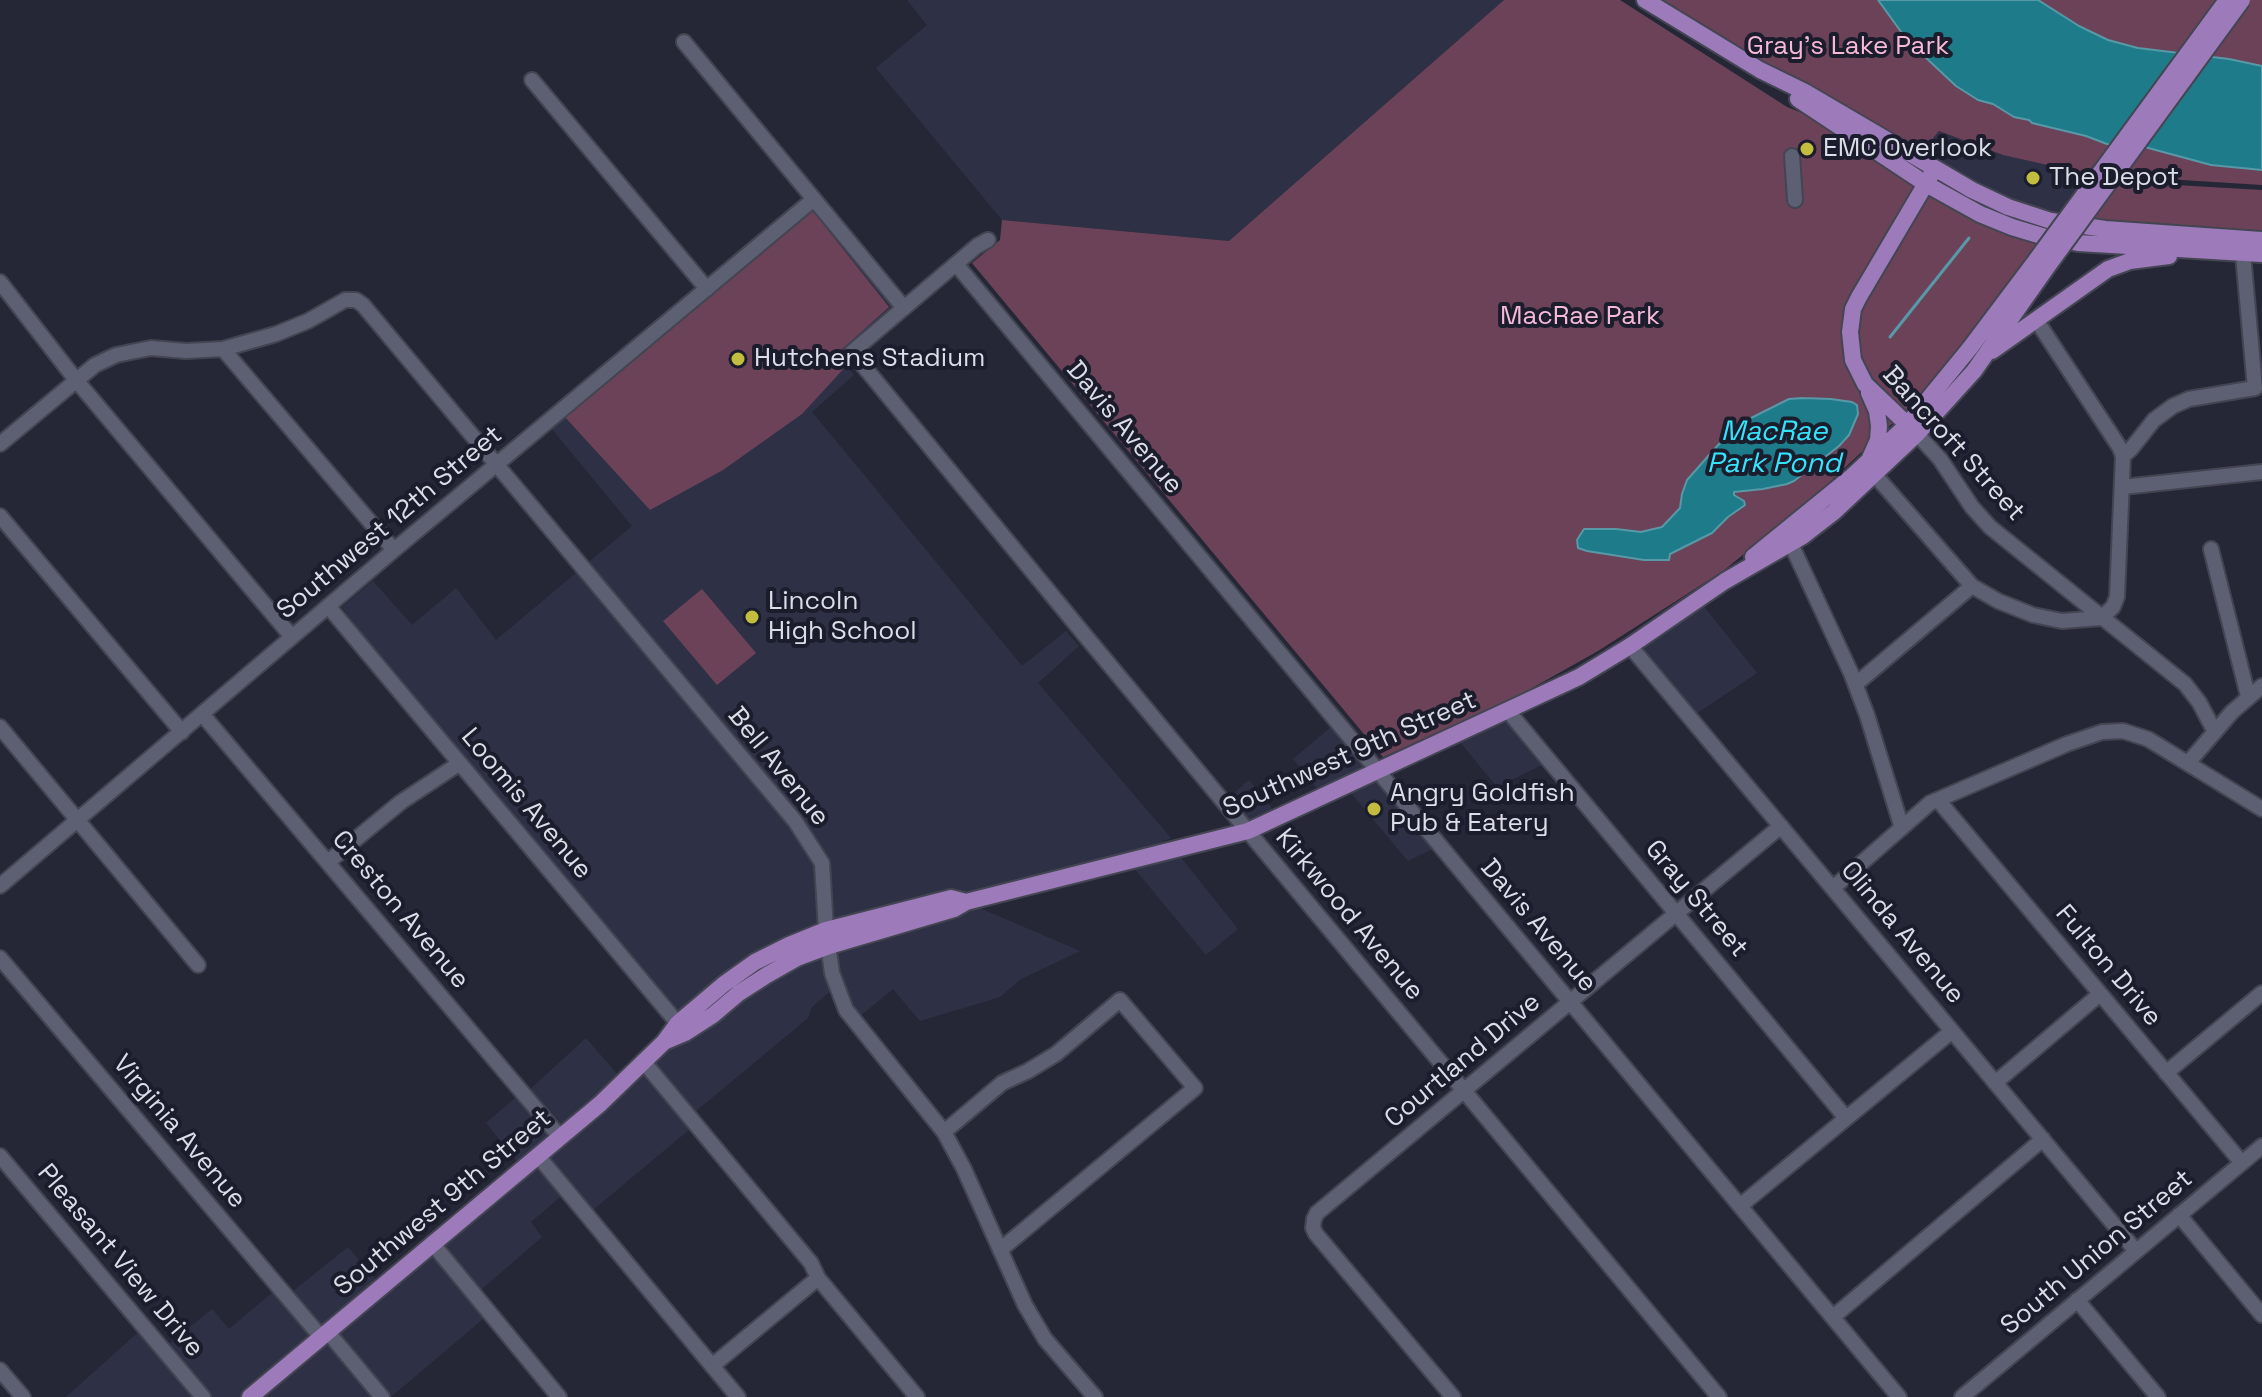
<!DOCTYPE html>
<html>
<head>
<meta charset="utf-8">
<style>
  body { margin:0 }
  canvas { display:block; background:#252736 }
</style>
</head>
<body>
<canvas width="2262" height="1397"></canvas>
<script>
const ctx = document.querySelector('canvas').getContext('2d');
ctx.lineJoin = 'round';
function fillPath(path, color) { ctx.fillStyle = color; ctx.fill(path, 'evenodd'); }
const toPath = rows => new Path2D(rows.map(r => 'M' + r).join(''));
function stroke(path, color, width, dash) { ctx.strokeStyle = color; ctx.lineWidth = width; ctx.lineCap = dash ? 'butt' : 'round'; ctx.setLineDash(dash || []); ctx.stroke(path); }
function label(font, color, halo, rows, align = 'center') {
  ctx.font = font + ' "Space Grotesk",sans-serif'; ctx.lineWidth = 8; ctx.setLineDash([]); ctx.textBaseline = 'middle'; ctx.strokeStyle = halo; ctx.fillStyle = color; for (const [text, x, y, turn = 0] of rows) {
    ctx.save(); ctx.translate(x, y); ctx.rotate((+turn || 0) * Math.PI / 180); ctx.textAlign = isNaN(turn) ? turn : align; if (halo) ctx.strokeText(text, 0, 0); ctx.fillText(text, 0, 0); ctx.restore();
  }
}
fillPath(toPath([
  [907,0,1504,0,1229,241,1002,220,876,68,927,25],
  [1939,131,2003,155,2087,174,2057,216,2005,199,1921,153],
  [814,199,904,308,835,352,854,375,812,412,1022,666,1066,631,1079,646,1038,683,1171,838,1084,874,968,903,1080,951,1021,979,1000,997,920,1021,893,989,853,1022,835,987,812,1007,808,1018,690,1116,696,1124,587,1215,567,1191,531,1222,542,1237,475,1295,490,1313,391,1397,66,1397,144,1327,163,1349,212,1309,229,1329,279,1287,287,1296,348,1247,381,1286,522,1167,486,1123,522,1092,525,1094,586,1038,623,1081,664,1042,797,958,789,945,678,1023,427,724,342,607,373,581,412,625,456,588,496,640,632,526,552,429,707,289],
  [1698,599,1757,673,1690,718,1630,646],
  [1508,711,1550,761,1497,787,1455,736],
  [1337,722,1441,845,1408,861,1346,787,1324,797,1293,759],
  [1249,780,1279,817,1248,831,1224,802],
  [1175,850,1238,929,1206,955,1129,862]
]), '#2e3145');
fillPath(toPath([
  [1504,0,1620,0,1787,107,1822,121,2040,240,1950,363,1914,403,1807,503,1723,571,1598,651,1518,696,1383,757,972,263,1000,240,1002,220,1229,241],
  [1658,0,1878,0,1882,7,1982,101,1993,104,2014,117,2029,120,2032,123,2065,130,2110,144,2087,174,2003,155,1939,131,1921,153,1774,71],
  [2038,0,2217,0,2179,52,2138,48,2108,40,2079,26],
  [2249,0,2262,0,2262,66,2209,56],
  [2141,146,2211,165,2262,170,2262,185,2166,179,2121,173],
  [2116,179,2158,184,2262,190,2262,233,2108,223,2087,219],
  [812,210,889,307,838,353,848,364,802,414,723,470,650,510,564,416],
  [702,589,756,653,717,685,663,621]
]), '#6c4259');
const water = toPath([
  [1878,0,2038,0,2079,26,2108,40,2138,48,2229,59,2262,66,2262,170,2211,165,2141,146,2107,144,2086,136,2032,123,2029,120,2014,117,1993,104,1978,100,1956,86,1907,40,1878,0],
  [1803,398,1831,399,1852,402,1857,405,1858,414,1849,435,1839,446,1794,481,1787,484,1763,489,1734,492,1734,495,1744,501,1745,505,1728,517,1712,533,1670,554,1669,560,1644,560,1587,551,1578,548,1577,540,1584,529,1616,529,1641,532,1662,527,1680,508,1682,494,1687,480,1719,444,1749,419,1789,399,1803,398]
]);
fillPath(water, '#1e7c8a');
stroke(water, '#5799a6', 2);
stroke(toPath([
  [1890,337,1969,238]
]), '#5799a6', 3);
const minor = toPath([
  [684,42,904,308],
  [532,80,707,289],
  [1792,156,1795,200],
  [988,240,977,246,852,352,1083,633,1719,1397],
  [956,264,1899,1397],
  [0,282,76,380,292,637],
  [223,349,394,550],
  [1917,434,1940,459,1972,507,1990,527,2185,684,2199,702,2215,732],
  [0,444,95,365,116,355,151,348,186,351,223,349,276,334,308,321,345,300,356,300,363,305,795,821,822,863,826,930,832,973,846,1010,944,1132,964,1169,1025,1305,1045,1339,1095,1397],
  [2123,456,2131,449,2154,420,2173,406,2189,399,2255,388,2242,243],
  [1875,475,1972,586,1998,601,2033,615,2062,621,2101,618,2113,607,2117,597,2123,456,2120,448,2037,321],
  [2123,487,2262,472],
  [0,516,182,732],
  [1791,544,1851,673,1867,715,1902,828],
  [2211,549,2248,696],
  [328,606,685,1032],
  [1630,646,2136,1251],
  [1856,684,1972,586],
  [1508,711,1846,1118],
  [202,714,560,1137],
  [0,727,198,965],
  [2188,763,2232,712,2262,686],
  [1938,800,2242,1163],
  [328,862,401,802,460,763],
  [0,886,394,550,814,199],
  [1833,888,1930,803,2067,744,2102,732,2123,731,2148,739,2262,809],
  [0,958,321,1337],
  [643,1061,811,1263,818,1278,917,1397],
  [2166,1073,2262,993],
  [1995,1083,2100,994],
  [944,1132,1002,1083,1028,1071,1056,1054,1120,1000,1195,1088,1000,1250],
  [0,1156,203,1397],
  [538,1156,738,1397],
  [1740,1206,1952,1031],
  [2179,1215,2262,1315],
  [432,1243,559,1397],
  [2077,1300,2158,1397],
  [1833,1317,2043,1139],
  [327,1331,382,1397],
  [712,1366,818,1278],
  [0,1370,23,1397],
  [1453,1397,1316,1234,1313,1228,1314,1219,1317,1213,1781,826],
  [1962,1397,2262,1146]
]);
const major = toPath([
  [1645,0,1760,70,1805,92,1972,190,2008,207,2051,221,2105,229,2262,240],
  [1798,99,1926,184,1980,214,2012,227,2045,237,2078,243,2262,254],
  [1992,351,2108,269,2130,261,2169,256],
  [1869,393,1877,411,1879,426,1878,440,1870,458],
  [1913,430,1865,384,1853,360,1850,332,1853,309,1859,297,1931,175],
  [1753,557,1850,478,1907,425,1970,348,2037,259],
  [664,1042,685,1033,713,1015,739,993,767,975,797,958,829,946,954,909,966,902,1248,831,1579,677,1630,646,1725,581,1803,536,1834,512,1917,434,1974,371,2050,263],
  [250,1397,600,1104,664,1042,678,1023,724,984,755,962,789,945,826,930,951,898,966,902]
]);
stroke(minor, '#434552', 18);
stroke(major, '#434552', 20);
stroke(minor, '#5d6072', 14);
stroke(major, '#9d7ab9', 16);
const majorBridge = toPath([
  [2037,259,2227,0],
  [2050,263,2242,0]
]);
stroke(majorBridge, '#434552', 20, []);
stroke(majorBridge, '#9d7ab9', 16);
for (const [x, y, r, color] of [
  [1807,149,8,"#c3bd3f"],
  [2033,178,8,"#c3bd3f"],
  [738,359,8,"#c3bd3f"],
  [752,617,8,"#c3bd3f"],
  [1374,809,8,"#c3bd3f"]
]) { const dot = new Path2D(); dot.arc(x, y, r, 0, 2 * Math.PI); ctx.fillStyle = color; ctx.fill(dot); stroke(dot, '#1b1d2c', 3); }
label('26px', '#f6b9d8', '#1b1d2c', [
  ["Gray's Lake Park",1848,47],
  ["MacRae Park",1580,317]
]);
label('26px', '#dbdde7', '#1b1d2c', [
  ["EMC Overlook",1823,149],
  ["The Depot",2049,178],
  ["Hutchens Stadium",754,359],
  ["Lincoln",768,602],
  ["High School",768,632],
  ["Angry Goldfish",1390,794],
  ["Pub & Eatery",1390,824]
], 'left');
label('26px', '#dbdde7', '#1b1d2c', [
  ["Davis Avenue",1124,428,50],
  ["Bancroft Street",1953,444,48],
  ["Southwest 12th Street",390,523,-40],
  ["Southwest 9th Street",1350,755,-24],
  ["Bell Avenue",778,767,51],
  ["Loomis Avenue",526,804,50],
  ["Gray Street",1696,899,50],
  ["Creston Avenue",400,910,50],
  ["Kirkwood Avenue",1349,915,50],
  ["Davis Avenue",1538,926,50],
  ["Olinda Avenue",1902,933,50],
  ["Fulton Drive",2108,966,50],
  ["Courtland Drive",1463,1061,-40],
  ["Virginia Avenue",179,1132,50],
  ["Southwest 9th Street",443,1203,-40],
  ["South Union Street",2097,1253,-40],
  ["Pleasant View Drive",120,1261,50]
]);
label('italic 28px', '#35e3fc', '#1b1d2c', [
  ["MacRae",1774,432],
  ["Park Pond",1774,464]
]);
</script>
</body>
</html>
